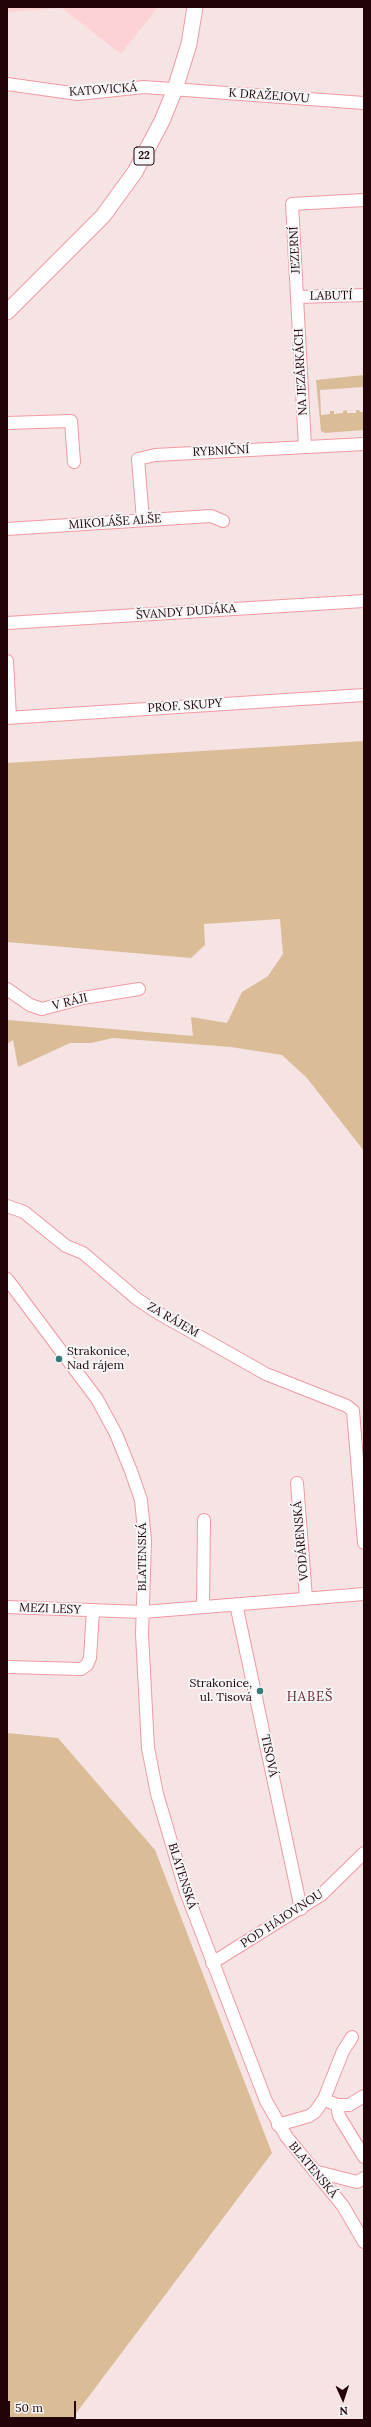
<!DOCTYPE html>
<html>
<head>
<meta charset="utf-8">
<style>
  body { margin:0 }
  #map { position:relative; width:371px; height:2427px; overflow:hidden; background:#f6e3e4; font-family:Lora,serif }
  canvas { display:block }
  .frame { position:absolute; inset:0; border:8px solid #210308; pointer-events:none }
  .north { position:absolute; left:323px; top:2379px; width:40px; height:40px; -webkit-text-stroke:3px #f5f5f5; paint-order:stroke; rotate:177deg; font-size:11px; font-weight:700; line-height:16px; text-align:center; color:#210308 }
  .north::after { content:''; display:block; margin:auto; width:14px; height:18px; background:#210308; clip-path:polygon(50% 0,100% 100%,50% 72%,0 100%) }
  .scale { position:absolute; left:8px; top:2401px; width:68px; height:18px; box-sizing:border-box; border:2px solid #210308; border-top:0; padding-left:5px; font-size:12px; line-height:14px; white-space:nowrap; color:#210308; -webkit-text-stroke:3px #f5f5f5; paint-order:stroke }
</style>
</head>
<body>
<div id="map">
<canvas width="371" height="2427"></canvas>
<div class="frame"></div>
<div class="north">N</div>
<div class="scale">50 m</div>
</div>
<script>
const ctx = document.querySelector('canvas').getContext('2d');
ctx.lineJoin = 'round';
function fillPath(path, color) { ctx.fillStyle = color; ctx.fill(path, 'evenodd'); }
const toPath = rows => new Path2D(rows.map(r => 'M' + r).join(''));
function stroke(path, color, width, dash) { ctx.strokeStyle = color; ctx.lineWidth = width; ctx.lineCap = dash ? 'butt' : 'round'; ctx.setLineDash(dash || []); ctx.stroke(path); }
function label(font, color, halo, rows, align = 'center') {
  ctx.font = font + ' Lora,serif'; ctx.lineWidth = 4; ctx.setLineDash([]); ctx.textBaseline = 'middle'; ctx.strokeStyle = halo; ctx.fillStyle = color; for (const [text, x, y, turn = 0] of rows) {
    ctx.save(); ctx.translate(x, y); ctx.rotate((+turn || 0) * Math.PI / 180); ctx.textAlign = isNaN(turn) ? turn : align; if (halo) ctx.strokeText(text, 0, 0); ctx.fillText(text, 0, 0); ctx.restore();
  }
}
fillPath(toPath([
  [7,7,158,7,121,54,62,8,7,12]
]), '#fcd2d5');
fillPath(toPath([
  [364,375,364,387,320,390,321,415,330,414,330,411,334,411,334,414,343,413,343,411,347,410,347,413,356,413,356,410,359,410,360,412,364,412,364,430,325,433,321,431,316,380],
  [364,741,364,1151,307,1078,282,1055,231,1047,113,1038,91,1043,70,1043,18,1067,13,1040,7,1044,8,1020,193,1036,191,1017,227,1023,242,992,268,976,283,954,280,919,204,924,205,945,191,958,7,942,7,763],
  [7,1733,58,1738,155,1850,272,2153,71,2420,7,2420]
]), '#dabc97');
const minor = toPath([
  [7,84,78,94,144,87,364,103],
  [297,297,364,295],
  [7,423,71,421,74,462],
  [305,447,292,204,364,200],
  [143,520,138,459,155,455,364,444],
  [7,529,211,516,223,521],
  [7,623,364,601],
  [7,661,10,717],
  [7,718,364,695],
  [7,989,30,1005,42,1009,83,998,139,989],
  [7,1206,24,1212,66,1246,83,1253,137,1299,158,1313,266,1374,347,1406,353,1411,364,1543],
  [7,1279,97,1399,116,1434,131,1471,141,1500,145,1540,142,1634,148,1748,157,1794,186,1892,266,2101,286,2136,343,2206,364,2242],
  [297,1483,306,1598],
  [236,1604,301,1909],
  [203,1606,204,1520],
  [7,1607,143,1612,364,1594],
  [7,1667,81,1669,87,1665,90,1658,93,1610],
  [212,1963,321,1895,364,1853],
  [330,2102,337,2105,349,2105,364,2096],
  [337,2105,339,2116,364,2157],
  [278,2125,309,2116,315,2112,324,2099,343,2051,352,2037],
  [314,2171,357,2182,364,2178]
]);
const major = toPath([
  [7,312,103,216,135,172,162,121,175,89,189,44,195,7]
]);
stroke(minor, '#f299a2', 14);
stroke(major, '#f299a2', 17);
stroke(minor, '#fff', 12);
stroke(major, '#fff', 15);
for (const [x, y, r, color] of [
  [59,1359,4,"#337c7a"],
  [260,1691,4,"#337c7a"]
]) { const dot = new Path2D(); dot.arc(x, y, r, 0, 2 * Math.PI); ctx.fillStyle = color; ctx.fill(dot); stroke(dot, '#f5f5f5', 1.5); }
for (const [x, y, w] of [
  [144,156,20]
]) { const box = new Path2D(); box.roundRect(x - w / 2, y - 9, w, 18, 3); ctx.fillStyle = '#f5f5f5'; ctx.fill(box); stroke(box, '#210308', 1); }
label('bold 11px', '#210308', null, [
  ["22",144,156]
]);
label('12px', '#210308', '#f5f5f5', [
  ["KATOVICKÁ",103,90,-4],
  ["K DRAŽEJOVU",269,96,4],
  ["JEZERNÍ",295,250,-93],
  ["LABUTÍ",331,296,-1],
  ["NA JEZÁRKÁCH",301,372,-93],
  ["RYBNIČNÍ",221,451,-3],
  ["MIKOLÁŠE ALŠE",115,522,-4],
  ["ŠVANDY DUDÁKA",186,612,-4],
  ["PROF. SKUPY",185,706,-4],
  ["V RÁJI",70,1002,-14],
  ["ZA RÁJEM",173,1320,30],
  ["VODÁRENSKÁ",301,1541,-95],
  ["BLATENSKÁ",143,1557,-90],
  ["MEZI LESY",50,1609,2],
  ["TISOVÁ",269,1756,78],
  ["BLATENSKÁ",182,1876,72],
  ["POD HÁJOVNOU",282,1919,-33],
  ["BLATENSKÁ",313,2170,50]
]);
label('12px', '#210308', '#f5f5f5', [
  ["Strakonice,",67,1352],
  ["Nad rájem",67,1366],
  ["Strakonice,",252,1684,"right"],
  ["ul. Tisová",252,1698,"right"]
], 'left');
ctx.letterSpacing = '1px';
label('13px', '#691d2b', '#f5f5f5', [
  ["HABEŠ",310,1697]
]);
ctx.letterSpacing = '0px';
</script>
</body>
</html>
